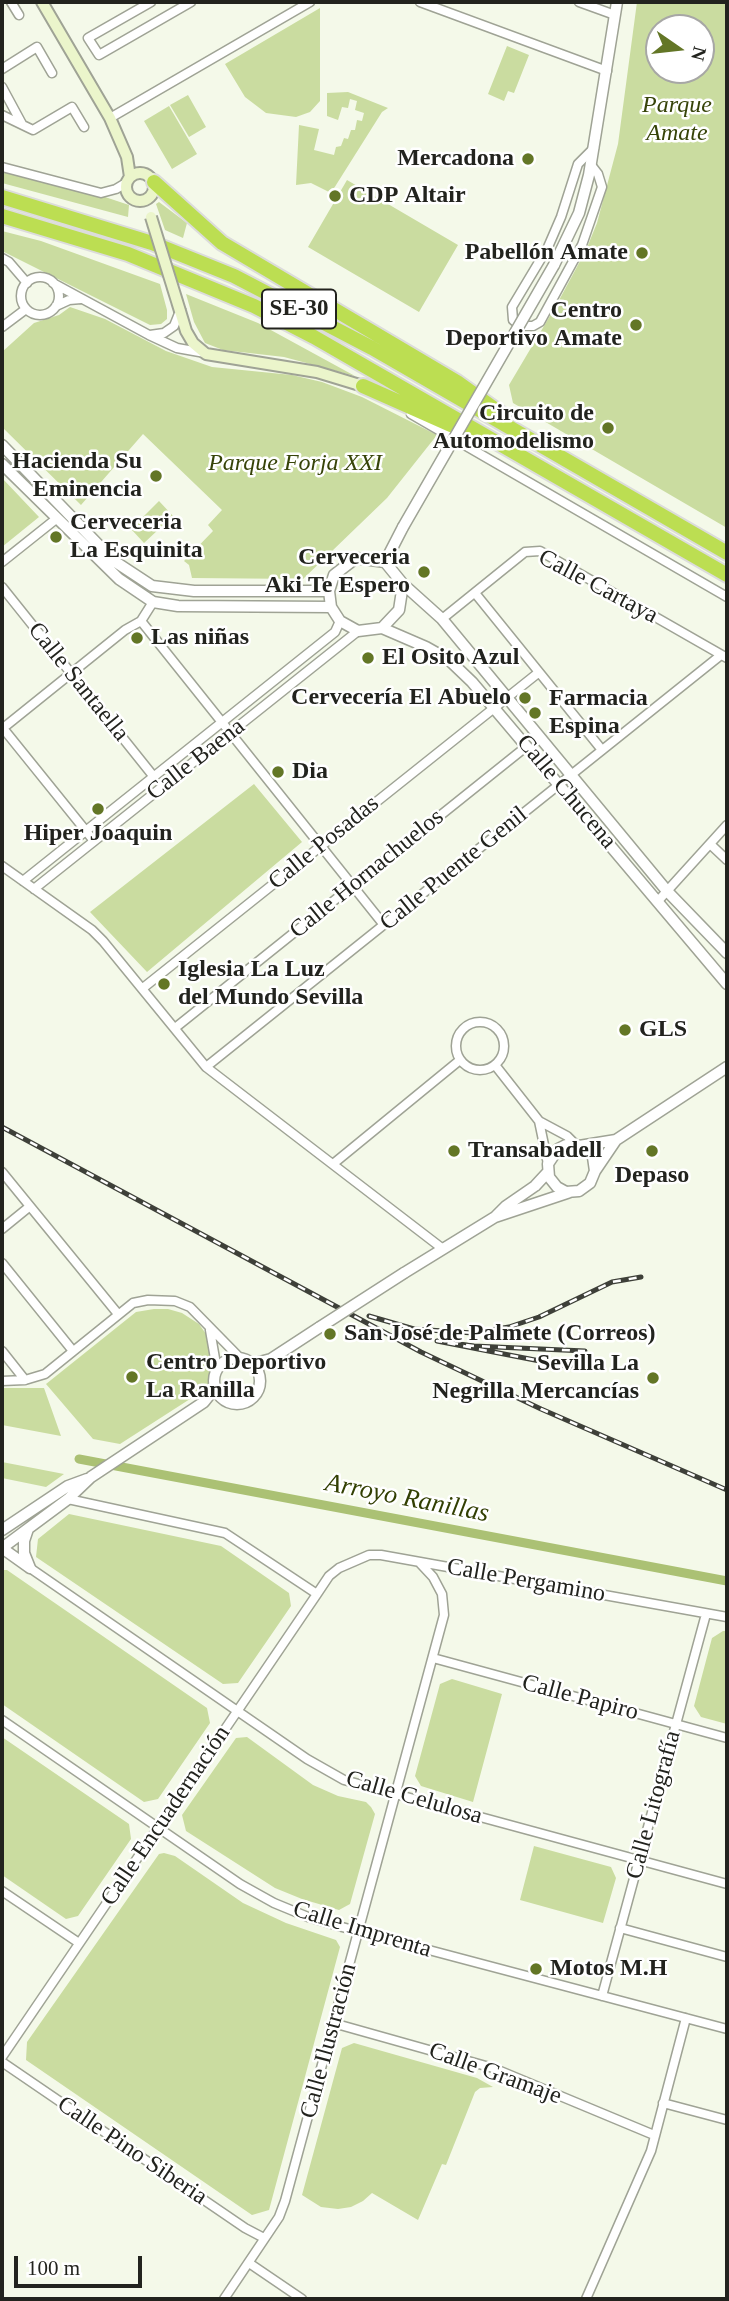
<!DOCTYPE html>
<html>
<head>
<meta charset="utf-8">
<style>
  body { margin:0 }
  #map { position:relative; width:729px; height:2301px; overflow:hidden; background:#f4f9e9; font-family:"Times New Roman",serif }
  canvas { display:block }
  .frame { position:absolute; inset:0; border:4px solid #22231e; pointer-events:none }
  .north { position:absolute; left:645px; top:14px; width:70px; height:70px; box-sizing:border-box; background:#fff; border:2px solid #a7a7a5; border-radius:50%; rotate:104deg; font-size:19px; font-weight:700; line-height:28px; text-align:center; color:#22231e }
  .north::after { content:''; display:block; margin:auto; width:24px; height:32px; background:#637626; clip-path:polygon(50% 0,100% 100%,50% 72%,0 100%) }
  .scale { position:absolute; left:14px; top:2256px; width:128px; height:32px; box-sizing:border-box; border:4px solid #22231e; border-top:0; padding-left:9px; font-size:21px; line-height:24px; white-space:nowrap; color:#22231e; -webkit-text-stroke:5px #fff; paint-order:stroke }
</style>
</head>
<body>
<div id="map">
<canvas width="729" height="2301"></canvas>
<div class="frame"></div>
<div class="north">N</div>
<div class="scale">100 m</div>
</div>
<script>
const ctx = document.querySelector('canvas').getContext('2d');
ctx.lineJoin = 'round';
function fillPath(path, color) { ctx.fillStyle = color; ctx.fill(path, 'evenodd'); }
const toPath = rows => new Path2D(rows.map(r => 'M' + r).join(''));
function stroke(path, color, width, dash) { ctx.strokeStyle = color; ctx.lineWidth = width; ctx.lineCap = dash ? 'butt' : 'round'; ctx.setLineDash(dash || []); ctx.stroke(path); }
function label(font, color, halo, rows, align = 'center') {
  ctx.font = font + ' "Times New Roman",serif'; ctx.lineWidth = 5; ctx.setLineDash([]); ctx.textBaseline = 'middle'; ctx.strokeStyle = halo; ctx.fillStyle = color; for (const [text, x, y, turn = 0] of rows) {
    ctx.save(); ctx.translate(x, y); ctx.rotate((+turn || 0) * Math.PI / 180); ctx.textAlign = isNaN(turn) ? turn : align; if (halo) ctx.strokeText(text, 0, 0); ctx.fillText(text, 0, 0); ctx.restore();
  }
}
fillPath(toPath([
  [637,2,727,2,727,528,513,403,509,385,557,304,586,250,597,223,618,144],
  [659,28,701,28,701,70,659,70],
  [320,8,320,101,310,112,296,117,266,113,245,97,225,64],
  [507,46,529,55,514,93,508,91,504,101,488,94],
  [348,92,388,108,382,112,331,193,311,183,296,185,299,125,319,129,314,150,334,155,336,147,341,146,344,138,348,139,351,130,355,130,357,120,362,121,364,113,355,110,357,101,350,99,348,108,342,107,338,120,327,116,327,93],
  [188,95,206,127,189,137,170,105],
  [169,106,197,154,172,169,144,121],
  [2,170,102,196,129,205,128,217,2,183],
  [347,180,458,245,419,312,308,247],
  [159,202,187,223,183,238,165,230,156,204],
  [2,231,41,241,160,284,167,310,167,319,161,324,150,325,2,251],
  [186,294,258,323,355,376,284,357,223,350,205,343,194,322],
  [70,307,105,319,166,351,212,367,292,375,322,382,362,397,437,435,387,498,303,579,192,578,189,565,184,561,213,531,208,525,222,510,143,434,81,505,2,427,2,352,34,323,59,315],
  [2,478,39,517,2,547],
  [159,501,173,516,144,543,131,529],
  [254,784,302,842,147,972,90,912],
  [154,1309,168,1309,182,1313,199,1324,206,1334,210,1351,212,1361,209,1383,204,1390,120,1444,93,1439,46,1384,136,1312],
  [2,1388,44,1388,61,1436,2,1425],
  [2,1462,64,1474,46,1487,2,1478],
  [69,1514,221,1546,289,1593,291,1606,238,1683,223,1684,36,1557,38,1539],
  [2,1570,7,1570,207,1708,210,1723,158,1799,144,1802,2,1704],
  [723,1631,727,1631,727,1724,701,1717,694,1706,712,1638],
  [452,1679,502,1694,473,1802,421,1786,415,1776,440,1684],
  [2,1737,129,1824,131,1839,78,1916,66,1919,2,1875],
  [247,1737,313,1785,338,1796,366,1802,371,1807,375,1814,350,1904,339,1910,302,1899,275,1888,186,1831,182,1815,236,1738],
  [534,1846,611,1867,616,1878,603,1923,520,1900],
  [164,1853,175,1856,243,1903,286,1923,336,1940,340,1947,269,2210,252,2215,26,2060,27,2042,159,1854],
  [354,2043,477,2078,493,2087,480,2088,475,2092,446,2165,442,2164,418,2220,372,2193,363,2201,351,2207,338,2209,321,2207,302,2195,342,2048]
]), '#cadca0');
stroke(toPath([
  [79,1459,727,1581]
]), '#abc174', 9);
const minor = toPath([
  [11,2,19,15],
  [151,2,88,38,99,55,191,2],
  [420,2,607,71],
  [579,2,615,15],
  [2,69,37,47,52,73],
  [2,87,22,124],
  [2,115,33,130,72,107,84,127],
  [110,118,310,2],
  [591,165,598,174,602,187,582,245,540,322,533,326,520,326,513,320,512,307,548,247,561,217,578,164,594,148],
  [2,167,101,193,116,189,126,183],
  [2,258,9,262,27,283],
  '21 296a19 19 0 1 1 38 0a19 19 0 1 1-38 0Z',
  [53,283,149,335,177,348,205,353],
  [56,306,69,300,81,299],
  [2,327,26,309],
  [150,335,164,333,174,326,180,311],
  [411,414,727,597],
  [2,562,56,519],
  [2,587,154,777],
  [475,593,602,750],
  [442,619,525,552,540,551,727,658],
  [141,621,384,925],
  [2,727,94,841],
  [2,729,125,630,141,621,153,602],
  [710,844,727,860],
  [2,866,92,930,103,941,206,1067,443,1249],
  [23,881,335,632,340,621],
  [34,889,358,631],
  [658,901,727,825],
  [143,988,538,673],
  '456 1046a24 24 0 1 1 48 0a24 24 0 1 1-48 0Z',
  [175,1028,527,746],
  [495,1065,539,1121,567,1136,576,1145],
  [206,1067,721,655],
  [539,1121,548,1164],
  [333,1164,460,1060],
  [2,1172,118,1314],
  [2,1229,29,1207],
  [2,1263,73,1351],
  [210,1330,217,1370],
  [2,1351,25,1380],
  [2,1381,25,1380,45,1374,133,1303,148,1300,175,1301,190,1307,240,1358],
  [68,1499,225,1533,317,1594],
  [30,1568,307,1759,344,1780,727,1884],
  [433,1658,727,1738],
  [2,1720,240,1884,274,1903,308,1917,342,1927,727,2029],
  [2,1891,79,1943],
  [620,1928,727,1957],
  [602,1996,706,1614],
  [333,2023,493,2068,654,2135],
  [2,2057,317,1594,329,1576,339,1568,369,1555,381,1555,727,1617],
  [2,2062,245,2228,264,2238],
  [663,2103,727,2120],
  [249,2263,302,2299],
  [224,2299,279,2217,285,2201,444,1615,442,1594,433,1577,419,1562],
  [586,2299,651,2151,686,2018]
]);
const tertiary = toPath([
  [554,265,579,213,589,175,617,2],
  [2,445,114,561,152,586,194,591,329,591],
  [2,464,119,579,153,602,178,606,331,607],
  [356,558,385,562,403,584,399,610,382,628,358,631,340,621,331,607,329,591,334,575,356,558],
  [385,562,403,527],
  [403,584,442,619,667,891,727,953],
  [382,628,426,647,449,660,472,682,727,984],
  [579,1146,616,1140,727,1067],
  [595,1171,593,1157,584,1147,576,1145,566,1145,558,1149,548,1164,549,1177,557,1187,566,1192,579,1191,590,1183,595,1171,616,1140],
  [495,1217,570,1192],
  [404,1273,495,1217,506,1206,535,1186,548,1172],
  '214 1381a23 23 0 1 1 46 0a23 23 0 1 1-46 0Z',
  [252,1364,271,1359,320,1327],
  [28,1529,24,1541,24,1553,30,1568],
  [2,1530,68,1486,87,1479],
  [2,1548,68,1499,91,1477,204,1402,215,1388],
  [2,1548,30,1568]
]);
const secondary = toPath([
  [42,2,110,118,127,157,130,177],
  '126 187a14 14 0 1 1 28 0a14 14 0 1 1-28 0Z',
  [180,311,186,331,193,343,206,354,317,372,363,386]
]);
const motorway = toPath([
  [154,182,222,243,457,382,503,415],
  [2,197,152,243,234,276,372,348,727,553],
  [2,216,128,254,254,306,314,337,727,575],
  [363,386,451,425]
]);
stroke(minor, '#9fa395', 11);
stroke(tertiary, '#9fa395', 13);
stroke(secondary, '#9fa395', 14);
stroke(motorway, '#dcdcdb', 18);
stroke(minor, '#fff', 8);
stroke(tertiary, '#fff', 10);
stroke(secondary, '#ebf5cb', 10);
stroke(motorway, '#bcde52', 14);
const rail = toPath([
  [2,1127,421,1352,541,1409,727,1490],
  [369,1316,414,1329,473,1333,509,1327,539,1317,612,1282,641,1277],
  [581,1369,437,1341,474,1346,585,1351]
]);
stroke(rail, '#3e4039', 5);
stroke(rail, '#fff', 2.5, [8]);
const tertiaryBridge = toPath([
  [403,527,554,265],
  [320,1327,404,1273]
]);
const secondaryBridge = toPath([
  [151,217,180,311]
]);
stroke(tertiaryBridge, '#9fa395', 13, []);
stroke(secondaryBridge, '#9fa395', 14, []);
stroke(tertiaryBridge, '#fff', 10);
stroke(secondaryBridge, '#ebf5cb', 10);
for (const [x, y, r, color] of [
  [528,159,7,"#637626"],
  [335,196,7,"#637626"],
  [642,253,7,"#637626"],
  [636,325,7,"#637626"],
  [608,428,7,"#637626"],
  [156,476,7,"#637626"],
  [56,537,7,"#637626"],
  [424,572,7,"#637626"],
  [137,638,7,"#637626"],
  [368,658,7,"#637626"],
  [525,698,7,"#637626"],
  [535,713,7,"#637626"],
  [278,772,7,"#637626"],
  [98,809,7,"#637626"],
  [164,984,7,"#637626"],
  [625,1030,7,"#637626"],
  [454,1151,7,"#637626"],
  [652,1151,7,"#637626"],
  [330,1334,7,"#637626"],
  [132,1377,7,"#637626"],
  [653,1378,7,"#637626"],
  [536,1969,7,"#637626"]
]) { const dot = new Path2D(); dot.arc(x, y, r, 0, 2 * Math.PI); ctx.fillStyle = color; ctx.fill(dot); stroke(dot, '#fff', 2.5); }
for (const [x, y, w] of [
  [299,309,74]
]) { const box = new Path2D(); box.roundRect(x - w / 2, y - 19.5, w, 39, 5); ctx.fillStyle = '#fff'; ctx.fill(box); stroke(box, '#22231e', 2); }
label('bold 23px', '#22231e', null, [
  ["SE-30",299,309]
]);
label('italic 24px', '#374409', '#fff', [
  ["Parque",677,106],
  ["Amate",677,134],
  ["Parque Forja XXI",295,464]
]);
label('bold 24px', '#22231e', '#fff', [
  ["Mercadona",514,159,"right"],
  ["CDP Altair",349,196],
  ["Pabellón Amate",628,253,"right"],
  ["Centro",622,311,"right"],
  ["Deportivo Amate",622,339,"right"],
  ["Circuito de",594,414,"right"],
  ["Automodelismo",594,442,"right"],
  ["Hacienda Su",142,462,"right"],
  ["Eminencia",142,490,"right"],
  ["Cerveceria",70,523],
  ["La Esquinita",70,551],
  ["Cerveceria",410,558,"right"],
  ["Aki Te Espero",410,586,"right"],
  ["Las niñas",151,638],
  ["El Osito Azul",382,658],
  ["Cervecería El Abuelo",511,698,"right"],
  ["Farmacia",549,699],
  ["Espina",549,727],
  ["Dia",292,772],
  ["Hiper Joaquin",98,834,"center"],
  ["Iglesia La Luz",178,970],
  ["del Mundo Sevilla",178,998],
  ["GLS",639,1030],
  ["Transabadell",468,1151],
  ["Depaso",652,1176,"center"],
  ["San José de Palmete (Correos)",344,1334],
  ["Centro Deportivo",146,1363],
  ["La Ranilla",146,1391],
  ["Sevilla La",639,1364,"right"],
  ["Negrilla Mercancías",639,1392,"right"],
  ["Motos M.H",550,1969]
], 'left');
label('24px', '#22231e', '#fff', [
  ["Calle Cartaya",598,587,28],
  ["Calle Santaella",78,682,51],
  ["Calle Baena",196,760,-38],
  ["Calle Chucena",566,792,50],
  ["Calle Posadas",324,843,-39],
  ["Calle Puente Genil",454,869,-39],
  ["Calle Hornachuelos",367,874,-39],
  ["Calle Pergamino",526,1581,10],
  ["Calle Papiro",580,1698,15],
  ["Calle Celulosa",414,1798,16],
  ["Calle Litografía",654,1805,-75],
  ["Calle Encuadernación",166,1816,-56],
  ["Calle Imprenta",362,1930,17],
  ["Calle Ilustración",329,2041,-75],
  ["Calle Gramaje",495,2074,20],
  ["Calle Pino Siberia",132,2151,34]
]);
label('italic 26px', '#323f03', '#fff', [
  ["Arroyo Ranillas",407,1499,11]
]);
</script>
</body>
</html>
